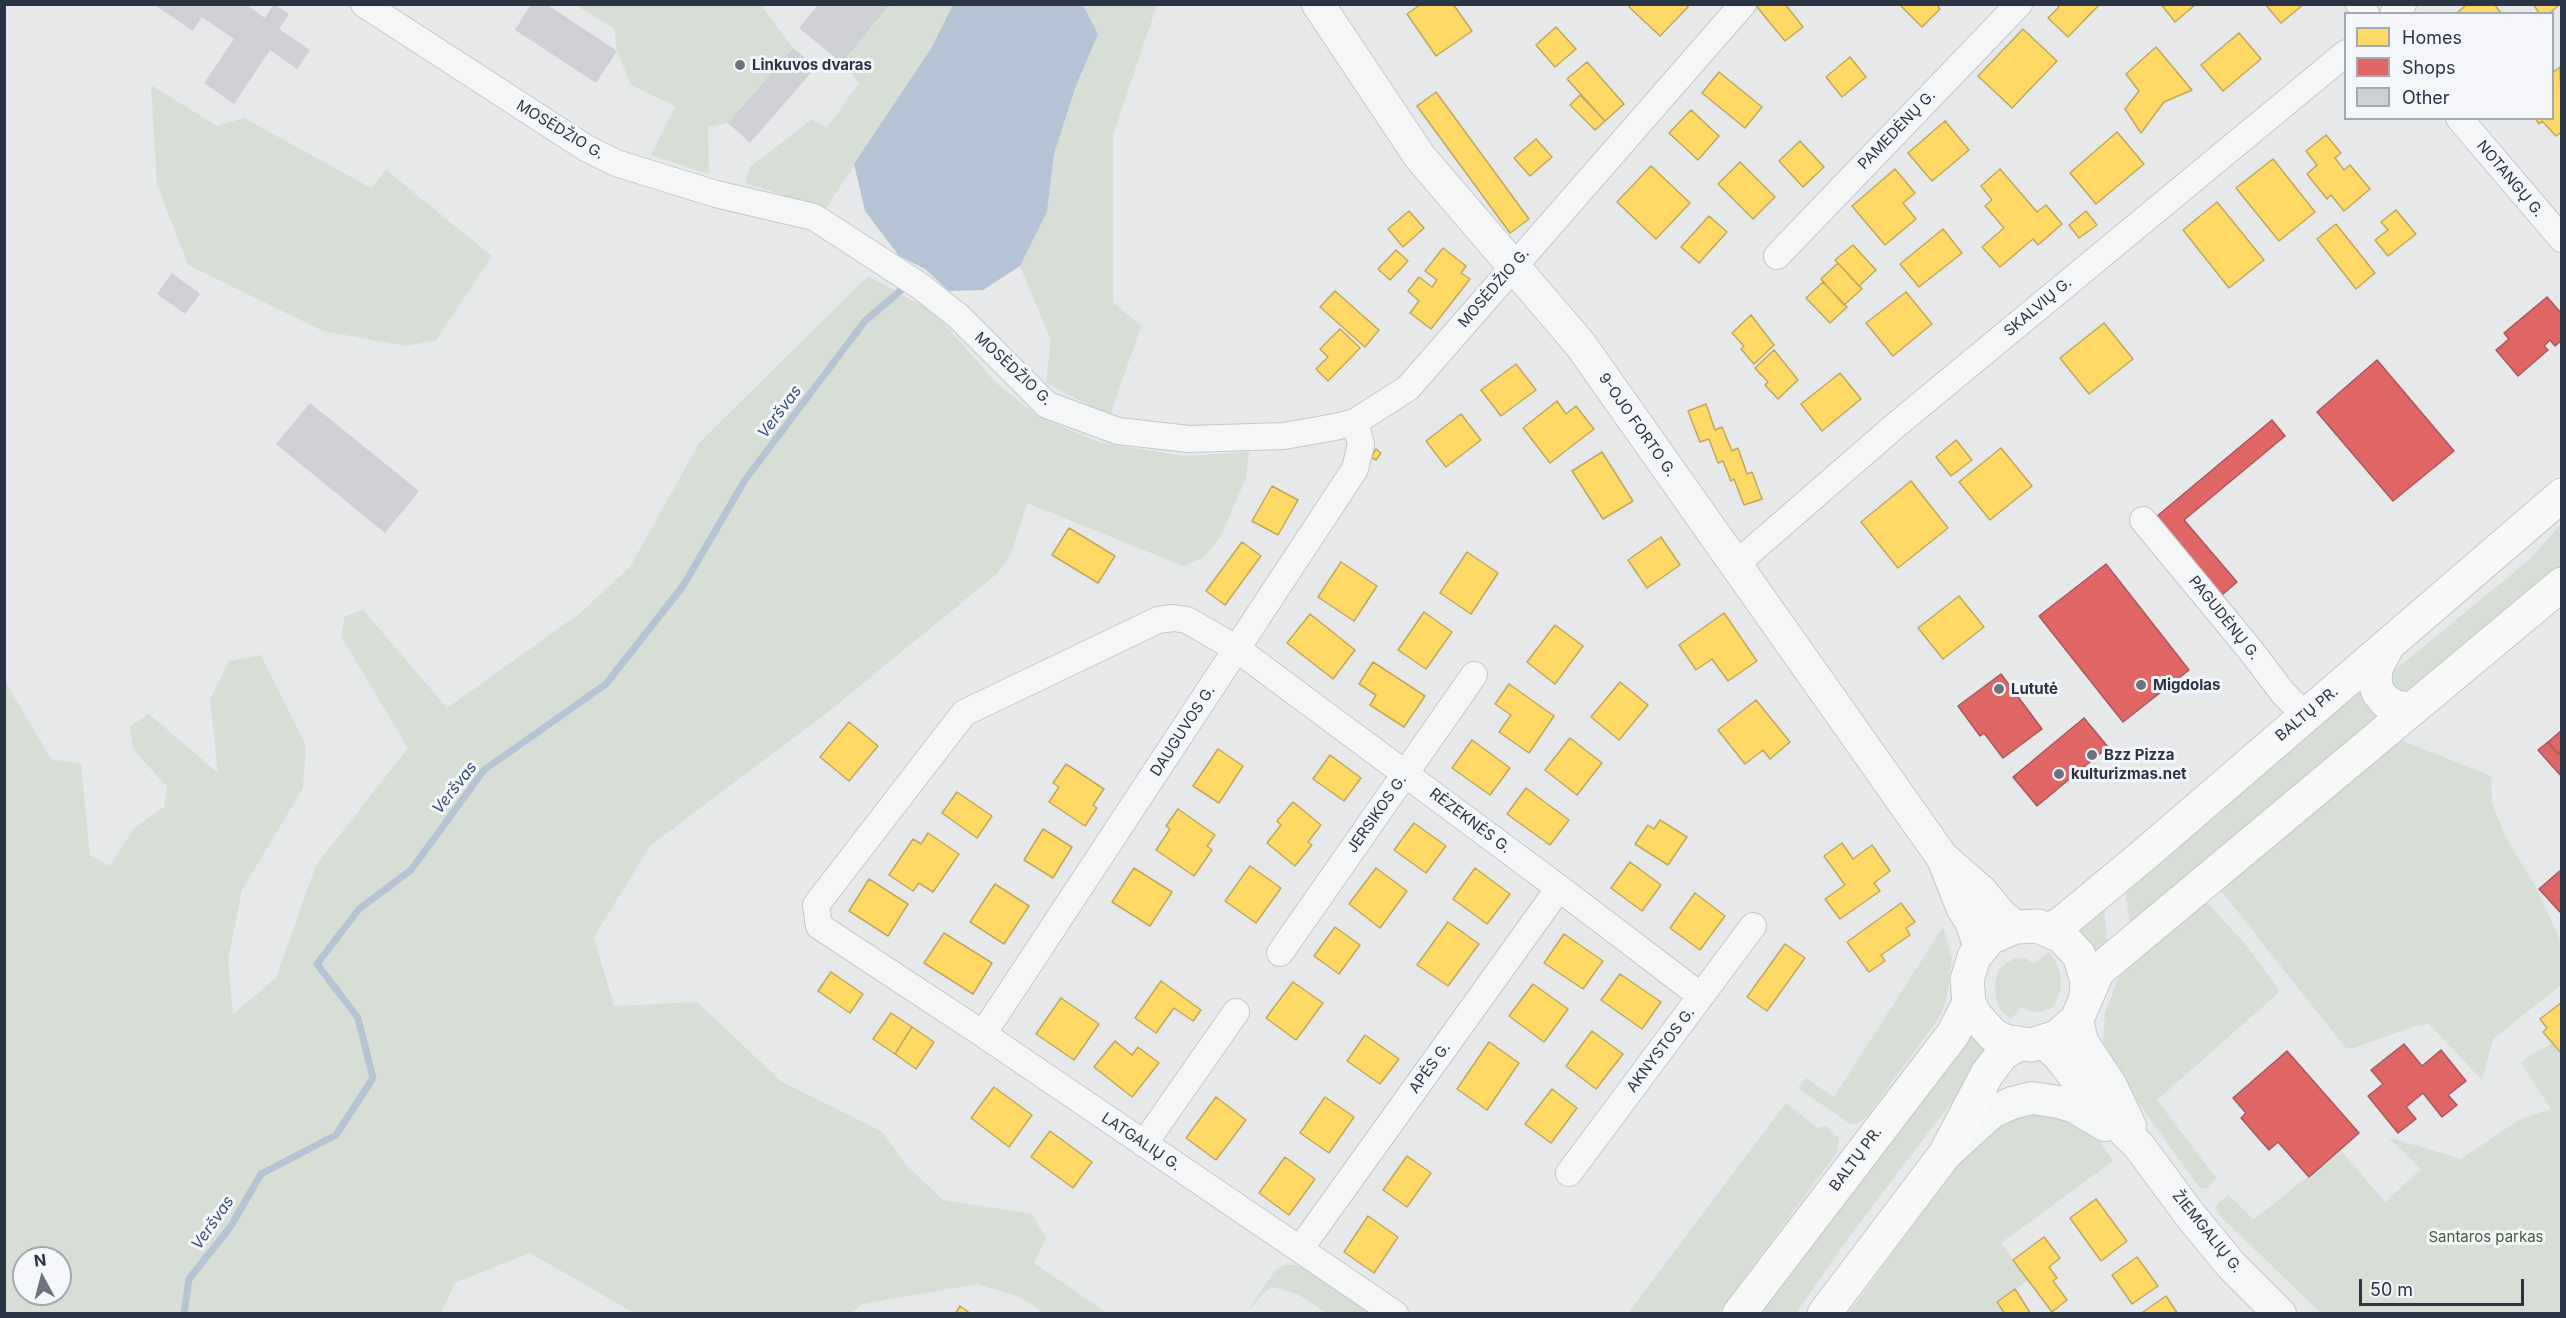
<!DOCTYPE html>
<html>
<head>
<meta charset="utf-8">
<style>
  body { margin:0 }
  #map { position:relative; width:2566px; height:1318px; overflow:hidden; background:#e6e8ea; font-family:Inter,sans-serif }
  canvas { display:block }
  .frame { position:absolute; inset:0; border:6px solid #2b3445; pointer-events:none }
  .legend { position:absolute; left:2344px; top:12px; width:210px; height:108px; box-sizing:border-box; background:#f4f6f9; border:2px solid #a4a8b1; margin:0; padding:8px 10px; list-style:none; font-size:18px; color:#2b3445 }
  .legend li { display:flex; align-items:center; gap:12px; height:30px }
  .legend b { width:30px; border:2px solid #a4a8b1 }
  .north { position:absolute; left:12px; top:1246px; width:60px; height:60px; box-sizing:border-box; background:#f4f6f9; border:2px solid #a4a8b1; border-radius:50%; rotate:353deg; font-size:16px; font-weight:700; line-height:24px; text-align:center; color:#2b3445 }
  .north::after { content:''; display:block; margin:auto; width:21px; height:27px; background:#6c737f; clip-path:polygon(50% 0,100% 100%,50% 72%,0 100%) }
  .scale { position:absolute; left:2359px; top:1279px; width:165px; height:27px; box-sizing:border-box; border:3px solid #2b3445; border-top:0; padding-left:8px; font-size:18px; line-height:21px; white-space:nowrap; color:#2b3445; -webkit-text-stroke:4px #f4f6f9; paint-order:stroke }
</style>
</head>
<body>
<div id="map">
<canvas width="2566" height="1318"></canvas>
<div class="frame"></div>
<ul class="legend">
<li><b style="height:16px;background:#ffd966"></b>Homes</li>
<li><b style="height:16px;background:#e06666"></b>Shops</li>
<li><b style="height:16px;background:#ced0d3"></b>Other</li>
</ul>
<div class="north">N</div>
<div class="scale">50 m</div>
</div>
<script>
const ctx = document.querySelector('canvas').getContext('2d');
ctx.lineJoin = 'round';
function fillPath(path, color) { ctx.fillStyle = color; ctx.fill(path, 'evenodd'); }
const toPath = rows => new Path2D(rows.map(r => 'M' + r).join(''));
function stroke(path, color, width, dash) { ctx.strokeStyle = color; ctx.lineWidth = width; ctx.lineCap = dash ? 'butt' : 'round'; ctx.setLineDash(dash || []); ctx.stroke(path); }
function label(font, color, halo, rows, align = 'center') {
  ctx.font = font + ' Inter,sans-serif'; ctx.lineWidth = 6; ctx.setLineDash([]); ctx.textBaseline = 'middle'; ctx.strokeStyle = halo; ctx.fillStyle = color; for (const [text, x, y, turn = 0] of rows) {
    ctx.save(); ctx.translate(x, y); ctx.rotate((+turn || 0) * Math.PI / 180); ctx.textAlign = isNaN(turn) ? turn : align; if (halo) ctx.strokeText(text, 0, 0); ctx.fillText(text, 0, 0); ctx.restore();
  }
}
fillPath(toPath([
  [575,5,761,5,793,48,728,123,708,127,709,174,651,155,675,106,631,85,617,51,614,28],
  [887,5,953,5,932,47,826,208,745,183,750,167,812,119,827,128,859,83,842,63,889,7],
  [1083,5,1157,5,1113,136,1113,302,1141,326,1110,416,1046,383,1051,340,1020,266,1047,212,1054,154,1076,86,1098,34],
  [151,85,217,126,244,118,371,188,386,170,492,256,436,340,406,346,323,331,188,265,157,184],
  [868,276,935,313,996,383,1039,417,1101,443,1185,456,1249,452,1246,478,1220,538,1203,558,1183,566,1027,503,1011,554,998,573,823,716,650,846,594,937,614,1006,697,1002,782,1082,883,1132,905,1164,943,1200,1032,1214,1046,1238,1034,1263,1107,1313,1038,1313,1040,1310,1017,1296,977,1284,863,1304,851,1313,634,1313,530,1253,455,1283,441,1313,5,1313,4,679,51,759,81,764,90,855,110,866,134,828,164,807,167,787,133,749,130,726,149,714,218,773,210,699,229,661,261,655,306,745,303,788,242,890,228,961,233,1014,276,978,316,865,408,748,341,636,345,616,363,610,447,708,579,614,630,567,699,443],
  [24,1258,60,1258,60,1294,24,1294],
  [2561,524,2561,565,2412,689,2400,691,2395,687,2392,676,2395,670,2530,559],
  [2361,685,2382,715,2130,924,2125,890],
  [2398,739,2491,776,2492,803,2506,838,2537,889,2561,942,2561,985,2493,1039,2482,1080,2429,1024,2416,1026,2350,1049,2345,1047,2218,887],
  [2205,900,2247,946,2279,990,2275,996,2157,1100,2216,1178,2206,1189,2199,1187,2114,1069,2103,1043,2105,1012,2120,975],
  [2104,907,2108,944,2090,958,2075,933],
  [1943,927,1952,958,1946,1001,1939,1018,1867,1116,1858,1123,1850,1124,1798,1088,1806,1078,1834,1097],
  [2049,952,2055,960,2060,973,2061,986,2058,998,2052,1008,2039,1012,2029,1011,2021,1007,2011,1020,2000,1009,1996,999,1995,984,1998,970,2014,958,2027,959,2034,964],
  [1974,1030,1994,1046,1846,1241,1796,1313,1757,1314],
  [2553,1043,2561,1054,2561,1313,2321,1313,2221,1217,2216,1208,2218,1203,2229,1195,2253,1219,2257,1217,2341,1150,2385,1202,2421,1169,2388,1137,2461,1159,2520,1119,2551,1109,2521,1063,2526,1058],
  [1786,1103,1817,1128,1826,1126,1839,1139,1836,1154,1718,1313,1628,1313],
  [2051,1110,2095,1134,2113,1161,2001,1243,2028,1280,1997,1302,2005,1313,1848,1314,1978,1136,2018,1111],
  [1284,1265,1295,1265,1305,1269,1370,1313,1327,1313,1297,1294,1272,1287,1264,1293,1246,1313,1274,1272]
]), '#d6ded6');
fillPath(toPath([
  [953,5,1083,5,1098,34,1076,86,1054,154,1047,212,1020,266,983,290,949,291,925,269,899,256,865,211,854,164,932,47]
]), '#b4c4d5');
const homes = toPath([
  [1421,4,1453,4,1472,31,1436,56,1407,14,1421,4],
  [1631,4,1685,4,1688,7,1660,36,1629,7,1631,4],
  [1761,4,1785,4,1803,27,1785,41,1757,7,1761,4],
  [1899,4,1936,4,1940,9,1922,27,1899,4],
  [2056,4,2100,4,2068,37,2048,18,2059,7,2056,4],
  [2161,4,2196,4,2175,22,2161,4],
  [2265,4,2304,4,2281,23,2265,4],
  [2467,4,2494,4,2502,14,2456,14,2467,4],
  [2533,4,2560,4,2549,14,2540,14,2533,4],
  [1556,27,1576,49,1555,67,1536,45,1556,27],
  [2023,29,2057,61,2012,108,1978,76,2023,29],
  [2239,33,2261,59,2223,91,2201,65,2239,33],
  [2156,47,2192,90,2164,102,2141,133,2125,109,2139,91,2126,74,2156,47],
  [1850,57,1866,77,1842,97,1826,77,1850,57],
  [1587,62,1624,104,1605,121,1567,79,1587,62],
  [2560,67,2562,132,2556,136,2542,121,2539,124,2535,118,2552,118,2552,73,2560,67],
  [1719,72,1762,107,1745,128,1702,93,1719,72],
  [1436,92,1529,219,1510,233,1417,106,1436,92],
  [1580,95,1605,121,1595,130,1570,105,1580,95],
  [1691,110,1719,136,1698,160,1669,133,1691,110],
  [1945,121,1969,150,1932,181,1908,153,1945,121],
  [2117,132,2144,164,2096,204,2070,173,2117,132],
  [2326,135,2341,153,2335,158,2344,170,2350,165,2370,189,2344,211,2331,195,2327,199,2307,174,2317,165,2306,151,2326,135],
  [1536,139,1552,157,1530,176,1514,158,1536,139],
  [1800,141,1824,167,1803,187,1779,161,1800,141],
  [2273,159,2315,212,2279,241,2236,188,2273,159],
  [1740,162,1775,197,1753,219,1718,184,1740,162],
  [1651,166,1690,203,1656,239,1617,202,1651,166],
  [1895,169,1915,193,1903,203,1916,219,1885,245,1852,206,1895,169],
  [2000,169,2037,212,2046,205,2062,224,2038,245,2033,239,2000,267,1982,247,2004,228,1985,206,1992,200,1981,186,2000,169],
  [2217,202,2264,260,2229,288,2183,230,2217,202],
  [2396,210,2416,234,2388,256,2375,240,2388,230,2381,222,2396,210],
  [1409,211,1424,228,1403,247,1388,229,1409,211],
  [2086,211,2097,225,2079,238,2069,225,2086,211],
  [1709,216,1727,232,1699,263,1681,247,1709,216],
  [2336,224,2375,273,2356,289,2317,239,2336,224],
  [1943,229,1962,253,1919,287,1900,264,1943,229],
  [1853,245,1876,270,1859,286,1835,260,1853,245],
  [1443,248,1466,266,1461,273,1470,279,1431,329,1410,313,1419,301,1408,291,1419,277,1432,287,1437,280,1425,271,1443,248],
  [1396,250,1408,261,1390,280,1378,269,1396,250],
  [1838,263,1862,289,1844,305,1821,279,1838,263],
  [1823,282,1847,307,1830,323,1806,298,1823,282],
  [1335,291,1379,330,1365,347,1320,307,1335,291],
  [1906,292,1932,324,1893,356,1866,323,1906,292],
  [1751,315,1774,345,1754,364,1741,349,1744,346,1732,333,1751,315],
  [2104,323,2133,359,2089,394,2060,358,2104,323],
  [1340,329,1360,348,1328,381,1316,369,1328,357,1320,349,1340,329],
  [1774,350,1798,380,1778,399,1765,385,1768,382,1755,368,1774,350],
  [1516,364,1536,390,1501,416,1481,390,1516,364],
  [1840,373,1861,399,1822,431,1801,404,1840,373],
  [1557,401,1566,414,1576,406,1594,429,1550,463,1523,428,1557,401],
  [1706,404,1715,430,1722,427,1732,451,1738,448,1747,474,1752,472,1762,499,1744,505,1734,479,1731,481,1723,461,1718,463,1709,439,1700,442,1688,411,1706,404],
  [1461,414,1481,440,1446,467,1426,441,1461,414],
  [1956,440,1972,460,1951,476,1936,457,1956,440],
  [2001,448,2032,486,1990,520,1959,482,2001,448],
  [1376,449,1381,453,1376,460,1371,457,1376,449],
  [1602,452,1633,501,1603,519,1572,471,1602,452],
  [1911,481,1948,528,1898,568,1861,522,1911,481],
  [1272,486,1298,500,1278,535,1252,521,1272,486],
  [1069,528,1115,556,1098,583,1052,555,1069,528],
  [1661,537,1680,565,1647,588,1628,560,1661,537],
  [1242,542,1261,556,1225,605,1206,591,1242,542],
  [1467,552,1498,573,1471,614,1440,593,1467,552],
  [1341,562,1377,586,1354,621,1318,597,1341,562],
  [1959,596,1984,627,1943,659,1918,628,1959,596],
  [1424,612,1452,632,1426,669,1398,650,1424,612],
  [1724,613,1757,661,1728,681,1712,659,1696,670,1679,645,1724,613],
  [1310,614,1355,650,1333,679,1287,643,1310,614],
  [1555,625,1583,646,1555,684,1527,662,1555,625],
  [1373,662,1425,696,1404,727,1370,705,1376,695,1359,684,1373,662],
  [1620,682,1648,705,1619,740,1591,717,1620,682],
  [1509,684,1554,716,1529,753,1499,732,1511,715,1495,704,1509,684],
  [1756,700,1790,742,1770,759,1763,750,1745,764,1718,730,1756,700],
  [849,722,878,746,849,781,820,757,849,722],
  [1570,738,1602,763,1577,795,1545,770,1570,738],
  [1472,740,1510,768,1490,795,1452,768,1472,740],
  [1218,749,1243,766,1219,803,1193,786,1218,749],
  [1330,755,1361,778,1344,801,1313,779,1330,755],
  [1066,764,1104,789,1093,805,1097,808,1085,826,1049,802,1059,787,1053,783,1066,764],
  [1526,788,1569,820,1550,845,1507,814,1526,788],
  [957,792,992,816,977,838,942,813,957,792],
  [1293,802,1321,825,1308,842,1312,845,1295,866,1267,843,1281,825,1277,821,1293,802],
  [1178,809,1215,835,1207,846,1212,850,1194,876,1156,850,1170,829,1166,826,1178,809],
  [1660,820,1687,837,1668,865,1635,844,1648,825,1654,829,1660,820],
  [1414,823,1446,846,1426,873,1394,850,1414,823],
  [1043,829,1072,847,1053,878,1024,860,1043,829],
  [928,833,959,854,933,892,919,883,913,891,889,875,913,839,921,844,928,833],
  [1842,843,1853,859,1872,845,1890,871,1874,883,1880,891,1840,919,1825,899,1845,885,1824,856,1842,843],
  [1630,862,1661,885,1642,911,1611,888,1630,862],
  [1250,866,1281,888,1256,923,1225,901,1250,866],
  [1134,868,1172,892,1150,926,1112,902,1134,868],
  [1376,868,1407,891,1380,928,1349,904,1376,868],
  [1475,868,1510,894,1487,924,1453,899,1475,868],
  [869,879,908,904,888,936,849,911,869,879],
  [995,884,1029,906,1004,944,970,922,995,884],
  [1695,893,1725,916,1700,950,1670,928,1695,893],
  [1901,903,1915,922,1906,928,1910,935,1881,955,1885,961,1869,972,1847,942,1901,903],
  [1448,922,1479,944,1448,986,1417,965,1448,922],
  [1335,927,1360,945,1339,974,1314,956,1335,927],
  [944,933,992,963,973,994,924,963,944,933],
  [1564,934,1603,961,1583,989,1544,963,1564,934],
  [1785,944,1805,958,1767,1011,1747,997,1785,944],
  [831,972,863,994,850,1013,818,991,831,972],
  [1620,974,1661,1002,1642,1029,1601,1000,1620,974],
  [1161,981,1201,1010,1193,1021,1174,1008,1156,1033,1135,1018,1161,981],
  [1293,982,1323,1003,1296,1040,1266,1018,1293,982],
  [1533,984,1568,1009,1544,1042,1509,1016,1533,984],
  [1061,998,1099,1024,1074,1060,1036,1034,1061,998],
  [2562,1002,2562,1054,2543,1032,2547,1028,2540,1019,2562,1002],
  [891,1013,912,1027,895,1054,873,1039,891,1013],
  [912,1027,934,1042,916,1069,895,1054,912,1027],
  [1592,1031,1623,1054,1596,1089,1566,1066,1592,1031],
  [1365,1035,1399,1059,1380,1084,1347,1061,1365,1035],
  [1115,1041,1132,1055,1138,1047,1159,1063,1132,1097,1094,1067,1115,1041],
  [1489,1042,1519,1063,1487,1110,1457,1089,1489,1042],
  [994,1087,1032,1115,1009,1147,971,1118,994,1087],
  [1552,1089,1577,1108,1551,1143,1525,1124,1552,1089],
  [1216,1097,1246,1120,1216,1160,1186,1138,1216,1097],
  [1325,1097,1354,1117,1329,1153,1300,1133,1325,1097],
  [1050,1131,1092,1162,1073,1188,1031,1157,1050,1131],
  [1407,1156,1431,1173,1407,1207,1383,1190,1407,1156],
  [1285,1157,1315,1179,1289,1215,1259,1193,1285,1157],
  [2096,1199,2127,1241,2101,1261,2070,1218,2096,1199],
  [1368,1216,1398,1237,1374,1273,1344,1252,1368,1216],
  [2044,1237,2060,1258,2049,1267,2057,1278,2053,1281,2067,1300,2052,1312,2013,1260,2044,1237],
  [2137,1257,2158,1286,2132,1304,2112,1275,2137,1257],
  [2015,1289,2031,1314,2005,1314,1997,1302,2015,1289],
  [2166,1296,2178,1314,2140,1314,2166,1296],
  [960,1306,971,1314,955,1314,960,1306]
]);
fillPath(homes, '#ffd966');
stroke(homes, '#bfa85c', 1.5);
const shops = toPath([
  [2547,297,2562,314,2562,340,2555,346,2550,340,2544,346,2548,350,2518,376,2496,350,2509,339,2504,333,2547,297],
  [2377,360,2454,451,2393,501,2317,412,2377,360],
  [2272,420,2285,436,2184,520,2237,582,2222,595,2156,517,2272,420],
  [2106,564,2189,670,2123,722,2039,616,2106,564],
  [2001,674,2042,729,2003,758,1984,733,1980,736,1958,706,2001,674],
  [2084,718,2108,747,2037,806,2013,777,2084,718],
  [2562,730,2562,751,2558,754,2548,742,2562,730],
  [2548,742,2558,754,2562,751,2562,777,2538,750,2548,742],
  [2562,869,2562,911,2560,912,2539,889,2562,869],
  [2404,1044,2422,1066,2441,1050,2466,1081,2448,1095,2457,1105,2442,1117,2423,1093,2406,1107,2416,1119,2398,1133,2368,1096,2383,1084,2371,1070,2404,1044],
  [2287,1051,2359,1133,2309,1177,2278,1142,2269,1150,2241,1118,2246,1113,2233,1098,2287,1051]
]);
fillPath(shops, '#e06666');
stroke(shops, '#aa575c', 1.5);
stroke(toPath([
  [184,1314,189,1279,231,1226,261,1174,336,1135,373,1078,358,1018,317,964,359,909,411,870,484,770,606,684,683,586,745,480,865,321,907,285]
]), '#b4c4d5', 7);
fillPath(toPath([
  [153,4,245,4,265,18,274,4,289,14,279,29,310,50,297,69,270,50,234,104,204,83,234,39,202,17,193,31],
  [531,4,546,4,617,51,596,83,515,30],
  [819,4,887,4,889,6,842,63,799,28],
  [793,48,816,67,750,143,728,123],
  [172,273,200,294,185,314,157,294],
  [310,403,419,491,385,533,276,444]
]), '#ced0d3');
const minor = toPath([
  [364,4,586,148,616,163,716,194,814,217,920,286,958,316,1047,405,1118,431,1189,439,1284,436,1335,427,1355,422,1408,388,1743,4],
  [2359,4,2366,14],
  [2393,14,2403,4],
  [2459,118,2562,239],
  [1777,256,2019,4],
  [2143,520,2252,652,2283,693,2305,715],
  [1735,565,1896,425,2346,53],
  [1280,953,1474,675],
  [983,1034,1355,469,1361,444,1355,422],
  [1144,1144,1236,1012],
  [1569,1173,1753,926],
  [1300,1249,1559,888],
  [1395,1314,983,1034,819,926,816,905,964,713,1158,620,1173,618,1187,620,1237,649,1559,888,1701,996]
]);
const tertiary = toPath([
  [1318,4,1420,157,1580,344,1942,857,1981,891,2000,914,2015,927],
  [1944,861,1962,907,1971,921,1980,948],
  [2077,1019,2082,1042,2110,1084,2130,1126],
  [2045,1043,2059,1056,2091,1098,2139,1146,2190,1215,2231,1265,2280,1314],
  [1948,1152,1992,1112,2012,1103,2032,1098,2059,1102,2075,1107,2105,1125]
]);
const secondary = toPath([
  [2386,649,2376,668,2375,682,2378,692,2386,702,2396,707,2410,709],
  [2049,930,2062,923,2145,854,2562,495],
  [2086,995,2087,981,2079,955,2061,936,2038,926,2015,927,1990,938,1974,957,1967,980,1969,1003,1975,1015,1993,1035,2005,1041,2031,1045,2057,1037,2077,1019,2098,971,2562,584],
  [1739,1314,1953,1034,1969,1003],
  [1824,1314,1945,1154,1987,1074,2003,1053,2018,1045]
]);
stroke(minor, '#c4c6c8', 28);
stroke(tertiary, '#c4c6c8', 34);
stroke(secondary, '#c4c6c8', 35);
stroke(minor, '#f5f6f7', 26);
stroke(tertiary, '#f5f6f7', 32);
stroke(secondary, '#f8f8f8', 33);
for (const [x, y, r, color] of [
  [740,65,6,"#6c737f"],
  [2141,685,6,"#6c737f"],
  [1999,689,6,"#6c737f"],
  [2092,755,6,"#6c737f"],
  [2059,774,6,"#6c737f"]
]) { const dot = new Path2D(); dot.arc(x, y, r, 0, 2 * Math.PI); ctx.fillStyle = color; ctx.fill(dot); stroke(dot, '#f4f6f9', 2); }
label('bold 15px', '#2b3445', '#f4f6f9', [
  ["Linkuvos dvaras",752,65],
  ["Migdolas",2153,685],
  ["Lututė",2011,689],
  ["Bzz Pizza",2104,755],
  ["kulturizmas.net",2071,774]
], 'left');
label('15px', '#2b3445', '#f4f6f9', [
  ["MOSĖDŽIO G.",560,130,31],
  ["PAMEDĖNŲ G.",1897,130,-46],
  ["NOTANGŲ G.",2510,179,50],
  ["MOSĖDŽIO G.",1494,288,-49],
  ["SKALVIŲ G.",2038,307,-40],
  ["MOSĖDŽIO G.",1013,369,43],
  ["9-OJO FORTO G.",1637,425,55],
  ["PAGUDĖNŲ G.",2224,618,51],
  ["BALTŲ PR.",2307,714,-40],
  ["DAUGUVOS G.",1183,731,-57],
  ["JERSIKOS G.",1377,814,-55],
  ["RĖZEKNĖS G.",1470,821,37],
  ["AKNYSTOS G.",1661,1050,-53],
  ["APĖS G.",1430,1068,-54],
  ["LATGALIŲ G.",1141,1142,34],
  ["BALTŲ PR.",1856,1159,-53],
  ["ŽIEMGALIŲ G.",2207,1232,51]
]);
label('15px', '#3f6138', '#f4f6f9', [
  ["Santaros parkas",2486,1237]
]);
label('italic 16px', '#34527a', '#f4f6f9', [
  ["Veršvas",780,412,-53],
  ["Veršvas",455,788,-52],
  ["Veršvas",213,1223,-55]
]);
</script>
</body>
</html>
